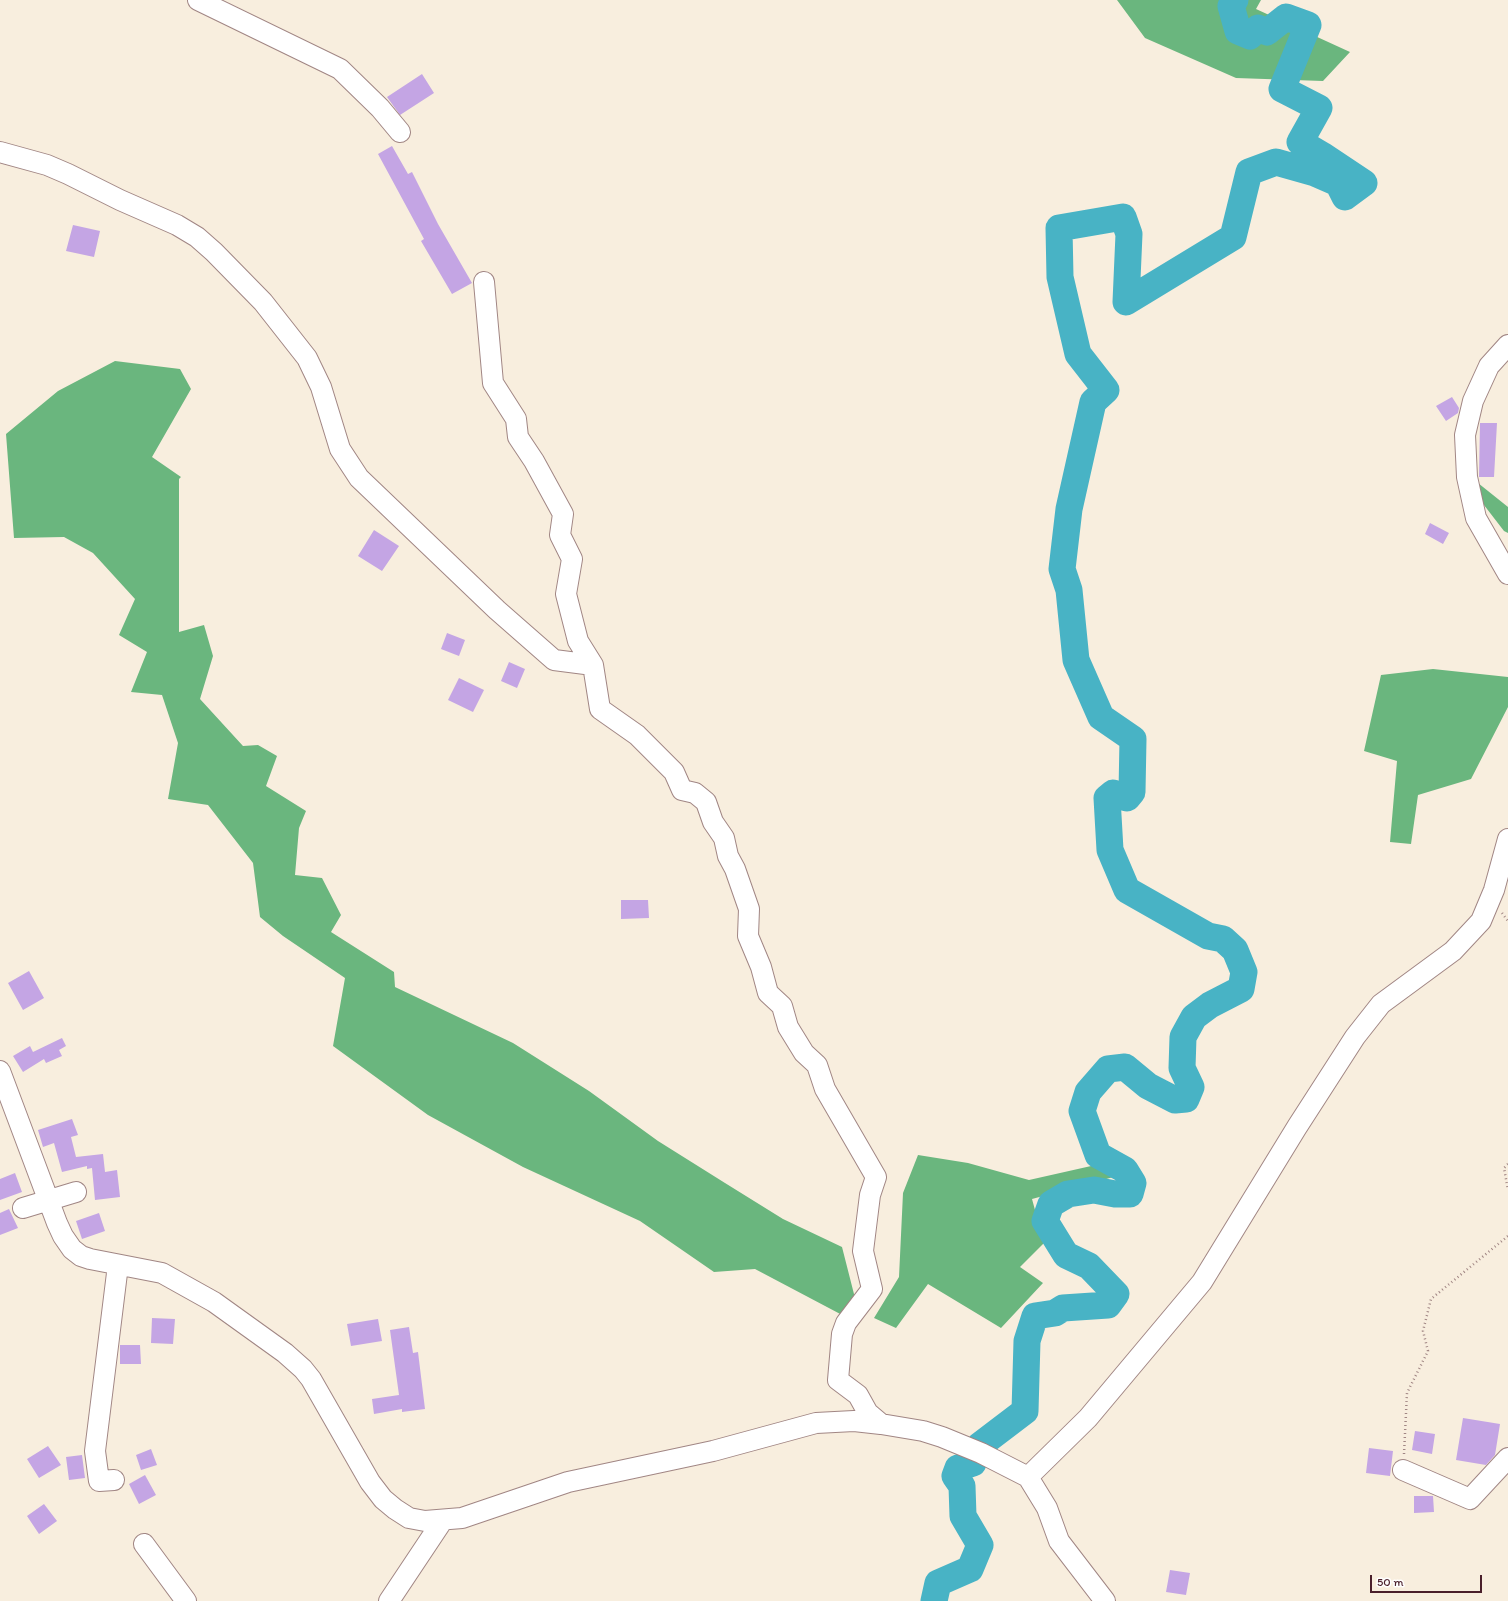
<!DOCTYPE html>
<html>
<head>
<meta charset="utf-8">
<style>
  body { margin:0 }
  #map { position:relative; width:1508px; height:1601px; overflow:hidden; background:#f8eede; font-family:Itim,sans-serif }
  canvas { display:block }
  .scale { position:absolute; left:1370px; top:1575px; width:112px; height:18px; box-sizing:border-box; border:2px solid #4a1f2b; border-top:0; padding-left:5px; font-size:12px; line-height:14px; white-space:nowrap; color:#4a1f2b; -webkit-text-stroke:3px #fff; paint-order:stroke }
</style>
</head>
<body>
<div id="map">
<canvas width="1508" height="1601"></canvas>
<div class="scale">50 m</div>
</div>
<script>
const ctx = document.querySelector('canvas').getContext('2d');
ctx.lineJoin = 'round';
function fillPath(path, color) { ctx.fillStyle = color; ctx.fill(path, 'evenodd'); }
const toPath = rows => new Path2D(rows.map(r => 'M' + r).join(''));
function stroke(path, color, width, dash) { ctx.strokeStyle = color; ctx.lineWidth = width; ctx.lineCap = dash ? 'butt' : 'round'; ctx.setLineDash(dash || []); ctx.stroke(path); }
fillPath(toPath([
  [1117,0,1261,0,1256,9,1350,52,1323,81,1236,78,1145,38],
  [115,361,180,369,191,389,152,457,181,477,179,479,179,632,204,625,213,656,200,699,243,746,258,745,277,756,266,786,306,811,299,828,295,875,322,878,341,915,331,932,394,972,395,987,513,1043,589,1091,658,1141,725,1183,783,1219,842,1247,855,1298,844,1316,755,1269,714,1272,640,1221,523,1167,428,1115,333,1046,345,978,283,936,260,917,253,863,208,805,168,799,178,743,162,695,131,692,147,652,119,635,135,599,93,553,64,537,14,538,6,434,58,391],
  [1473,479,1508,507,1508,533,1504,531,1477,496],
  [1433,669,1508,677,1508,707,1471,779,1418,795,1411,844,1390,842,1397,761,1364,751,1381,675],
  [918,1155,968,1163,1029,1180,1100,1164,1121,1175,1032,1199,1044,1243,1020,1267,1043,1283,1001,1328,928,1284,896,1328,874,1318,899,1277,903,1193]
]), '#6ab67e');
stroke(toPath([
  [934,1601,938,1583,970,1569,980,1545,963,1516,962,1486,955,1476,958,1468,973,1463,979,1446,1025,1411,1027,1341,1035,1316,1055,1313,1063,1308,1108,1305,1116,1294,1089,1266,1066,1255,1045,1221,1051,1204,1068,1194,1094,1190,1115,1194,1130,1194,1133,1183,1125,1170,1098,1155,1082,1111,1088,1092,1108,1069,1125,1067,1148,1086,1175,1100,1186,1099,1191,1087,1182,1068,1183,1037,1194,1017,1210,1005,1241,989,1244,972,1235,950,1223,939,1208,936,1127,890,1110,850,1107,798,1113,793,1127,798,1132,792,1133,739,1101,717,1076,660,1069,590,1062,569,1069,509,1093,402,1106,390,1078,354,1060,277,1059,228,1123,217,1129,234,1126,302,1233,237,1249,172,1276,162,1315,173,1338,183,1345,197,1364,183,1322,155,1300,142,1319,108,1282,89,1308,25,1286,17,1267,32,1258,28,1250,36,1238,31,1231,6,1235,0]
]), '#48b3c5', 27);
fillPath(toPath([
  [422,74,434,93,400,115,387,97],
  [392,146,408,174,412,172,438,224,472,283,452,294,421,241,424,239,378,154],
  [73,225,100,231,94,257,66,251],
  [1452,397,1459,408,1458,413,1446,421,1436,406],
  [1480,423,1497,423,1494,477,1479,477],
  [1430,523,1449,533,1443,544,1425,534],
  [374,530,399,546,382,571,358,556],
  [447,633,465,640,459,656,441,649],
  [509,662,525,669,517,688,501,681],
  [459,678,484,690,473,712,448,700],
  [621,900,648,900,649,918,621,919],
  [29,971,44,998,23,1010,8,983],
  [62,1038,66,1046,59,1050,62,1056,46,1063,44,1059,23,1072,13,1056,30,1046,33,1052],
  [72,1119,78,1135,71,1137,76,1157,103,1154,105,1172,117,1170,120,1197,95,1200,92,1168,87,1169,87,1166,62,1172,54,1143,43,1147,38,1130],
  [15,1173,22,1192,0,1200,0,1179],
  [9,1209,18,1228,0,1235,0,1213],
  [99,1213,105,1231,82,1239,76,1221],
  [152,1318,175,1319,173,1344,151,1343],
  [378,1319,382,1341,351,1346,347,1324],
  [409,1327,413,1353,418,1352,425,1409,402,1412,402,1409,374,1414,372,1399,399,1395,390,1330],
  [120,1345,140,1345,141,1364,120,1364],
  [1463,1418,1500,1424,1495,1455,1486,1465,1456,1460],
  [1415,1431,1435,1434,1432,1454,1412,1450],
  [48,1446,61,1465,39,1478,27,1459],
  [1369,1448,1393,1451,1390,1476,1366,1473],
  [151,1449,157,1465,141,1470,136,1455],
  [82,1455,85,1478,69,1480,66,1457],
  [145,1475,156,1495,139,1504,129,1484],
  [1414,1496,1433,1496,1434,1512,1414,1513],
  [44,1504,57,1521,39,1534,27,1516],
  [1170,1570,1190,1573,1186,1595,1166,1592]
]), '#c4a5e4');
const minor = toPath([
  [198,0,340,69,380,108,400,132],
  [0,152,47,165,68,174,120,200,177,225,197,237,214,252,263,302,307,358,321,387,340,449,359,478,497,610,554,660,593,665],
  [484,282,493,383,516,419,518,437,534,461,563,514,560,535,572,559,566,594,578,641,593,665,600,709,637,735,674,772,682,790,695,793,706,802,713,822,724,838,728,856,735,869,749,909,748,936,761,967,768,993,782,1006,788,1027,804,1053,817,1065,825,1089,876,1177,870,1195,863,1251,872,1289,846,1323,842,1334,838,1380,858,1395,868,1413,881,1424],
  [1508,345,1489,366,1473,401,1465,435,1467,477,1476,518,1508,574],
  [0,1071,57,1223,63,1236,72,1249,81,1256,90,1259,162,1273,214,1302,285,1353,303,1369,311,1379,370,1482,383,1499,395,1509,409,1518,425,1521,462,1518,568,1482,713,1451,816,1423,854,1421,881,1424,923,1431,942,1437,981,1453,1028,1477,1047,1508,1059,1541,1105,1601],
  [23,1208,76,1192],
  [1403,1470,1470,1499,1508,1458],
  [1028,1477,1088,1418,1202,1282,1297,1127,1355,1037,1381,1004,1453,951,1481,921,1494,890,1508,839],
  [114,1480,99,1481,95,1451,118,1265],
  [144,1544,186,1601],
  [389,1601,443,1520]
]);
stroke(minor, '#a18684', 22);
stroke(toPath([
  [1502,913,1508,921],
  [1508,1164,1504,1168,1508,1190],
  [1404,1454,1407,1393,1428,1351,1423,1331,1431,1299,1508,1236]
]), '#a18684', 2.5, [1, 3]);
stroke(minor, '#fff', 20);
</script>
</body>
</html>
